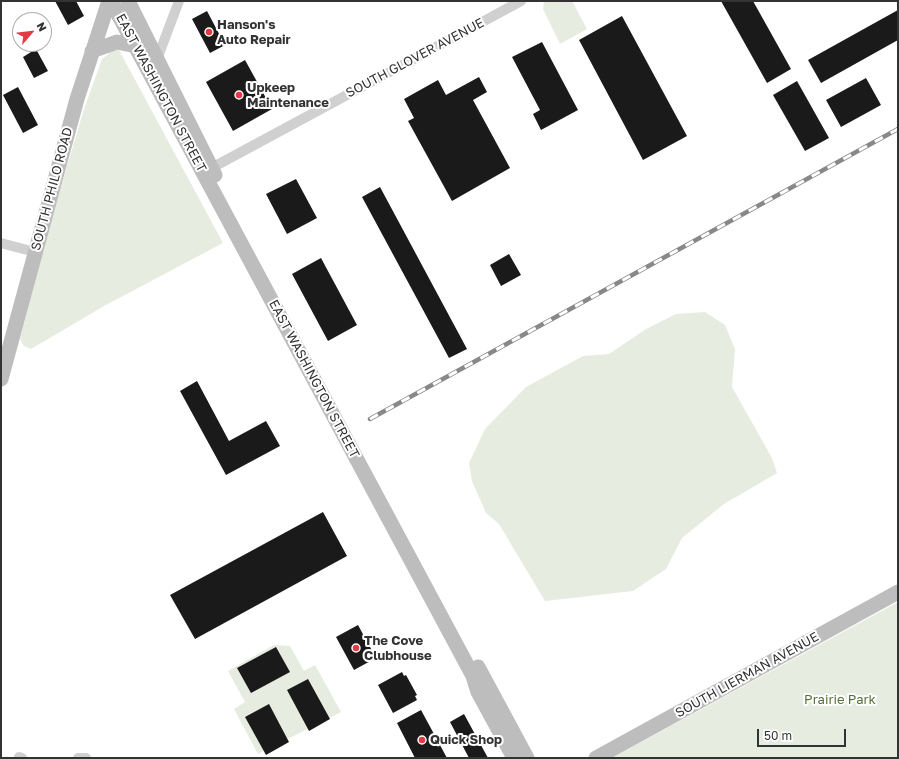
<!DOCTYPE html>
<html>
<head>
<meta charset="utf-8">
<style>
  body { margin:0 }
  #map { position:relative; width:899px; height:759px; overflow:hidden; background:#fff; font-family:"Golos Text",sans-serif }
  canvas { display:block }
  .frame { position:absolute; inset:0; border:2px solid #333; pointer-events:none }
  .north { position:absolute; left:12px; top:12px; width:40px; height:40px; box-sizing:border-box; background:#fff; border:1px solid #adadad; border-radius:50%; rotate:62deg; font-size:11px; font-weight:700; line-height:16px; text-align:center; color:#333 }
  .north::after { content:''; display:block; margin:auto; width:14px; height:18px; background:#e63946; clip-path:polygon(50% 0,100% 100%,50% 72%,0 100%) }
  .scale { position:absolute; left:757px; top:729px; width:89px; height:18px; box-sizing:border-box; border:2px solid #333; border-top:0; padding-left:5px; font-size:12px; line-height:14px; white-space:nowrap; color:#333; -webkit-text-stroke:3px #fff; paint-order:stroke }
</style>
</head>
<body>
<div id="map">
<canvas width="899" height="759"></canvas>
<div class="frame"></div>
<div class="north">N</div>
<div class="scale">50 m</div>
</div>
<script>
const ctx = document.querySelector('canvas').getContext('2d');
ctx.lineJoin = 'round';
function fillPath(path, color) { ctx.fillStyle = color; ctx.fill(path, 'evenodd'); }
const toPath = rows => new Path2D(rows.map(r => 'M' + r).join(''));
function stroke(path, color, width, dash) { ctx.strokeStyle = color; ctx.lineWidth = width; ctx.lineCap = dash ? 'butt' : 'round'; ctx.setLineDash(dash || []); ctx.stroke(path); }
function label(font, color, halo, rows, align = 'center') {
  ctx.font = font + ' "Golos Text",sans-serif'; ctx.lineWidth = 4; ctx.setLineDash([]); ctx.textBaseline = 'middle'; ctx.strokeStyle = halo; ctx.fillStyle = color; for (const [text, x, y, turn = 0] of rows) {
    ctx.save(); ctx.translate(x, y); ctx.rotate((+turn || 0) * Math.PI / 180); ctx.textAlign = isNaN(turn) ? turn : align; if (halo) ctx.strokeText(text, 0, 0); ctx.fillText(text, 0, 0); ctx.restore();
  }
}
fillPath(toPath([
  [544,1,572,1,587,29,560,44,543,9],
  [113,50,119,50,223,243,104,306,31,349,24,346,20,339,47,235,83,112,102,59],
  [705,312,725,325,735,349,732,387,772,458,777,473,724,504,682,538,666,569,633,591,545,601,499,524,486,513,472,481,469,463,485,429,526,387,583,356,609,354,646,329,676,314],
  [898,602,898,758,612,758],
  [274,645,290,646,304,671,315,665,341,712,258,754,234,709,245,702,228,671]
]), '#e6ecdf');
fillPath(toPath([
  [55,1,76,1,84,16,68,25],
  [721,1,753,1,791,69,767,83],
  [898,10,898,40,821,83,808,60],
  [207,11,225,45,210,53,192,19],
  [622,16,687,136,643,160,579,40],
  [542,42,578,110,541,130,533,114,540,110,512,57],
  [36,49,48,71,34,78,23,57],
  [245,60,272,109,233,131,206,82],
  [479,77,487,92,473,100,510,168,452,201,408,121,414,118,404,99,438,80,446,95],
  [866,78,881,105,841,127,826,100],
  [797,81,829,138,805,151,773,95],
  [18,87,38,125,23,133,3,95],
  [296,179,317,218,287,234,266,194],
  [380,187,467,349,449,358,362,197],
  [509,254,521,275,501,286,490,265],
  [321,258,357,325,328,341,292,274],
  [197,381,229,441,266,421,280,446,226,475,180,391],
  [323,512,347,556,195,639,170,595],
  [358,625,376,658,354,670,336,637],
  [276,647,290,672,251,693,237,668],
  [402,672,404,676,406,675,417,695,415,696,417,700,393,713,378,685],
  [308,679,330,719,309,731,287,690],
  [269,704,289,742,266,755,245,717],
  [421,710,447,758,415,758,397,723],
  [464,714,488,758,469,758,450,722]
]), '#1a1a1a');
stroke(toPath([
  [156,62,179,1],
  [206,171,521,1],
  [1,243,35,252],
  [19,757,22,758],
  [78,758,86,758]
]), '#d0d0d0', 10);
stroke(toPath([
  [111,1,473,676,478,692,514,758],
  [128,1,215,175],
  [92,51,117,42,136,46],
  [1,379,77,99,109,1],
  [478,667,527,758],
  [596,758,898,592]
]), '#bdbdbd', 15);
const rail = toPath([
  [370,419,898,129]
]);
stroke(rail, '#888', 4.5);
stroke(rail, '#fff', 3, [9]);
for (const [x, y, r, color] of [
  [209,32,4,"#e63946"],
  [239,95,4,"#e63946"],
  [356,648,4,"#e63946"],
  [422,740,4,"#e63946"]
]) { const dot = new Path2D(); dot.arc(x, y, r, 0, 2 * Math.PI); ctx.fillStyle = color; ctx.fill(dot); stroke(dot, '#fff', 1.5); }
label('bold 13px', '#333', '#fff', [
  ["Hanson's",217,25],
  ["Auto Repair",217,40],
  ["Upkeep",247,88],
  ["Maintenance",247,103],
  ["The Cove",364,641],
  ["Clubhouse",364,656],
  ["Quick Shop",430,740]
], 'left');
label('13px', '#333', '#fff', [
  ["SOUTH GLOVER AVENUE",415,58,-28],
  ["EAST WASHINGTON STREET",161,93,62],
  ["SOUTH PHILO ROAD",52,189,-75],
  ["EAST WASHINGTON STREET",314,379,62],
  ["SOUTH LIERMAN AVENUE",747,675,-29]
]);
label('13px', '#56703f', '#fff', [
  ["Prairie Park",840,700]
]);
</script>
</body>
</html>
